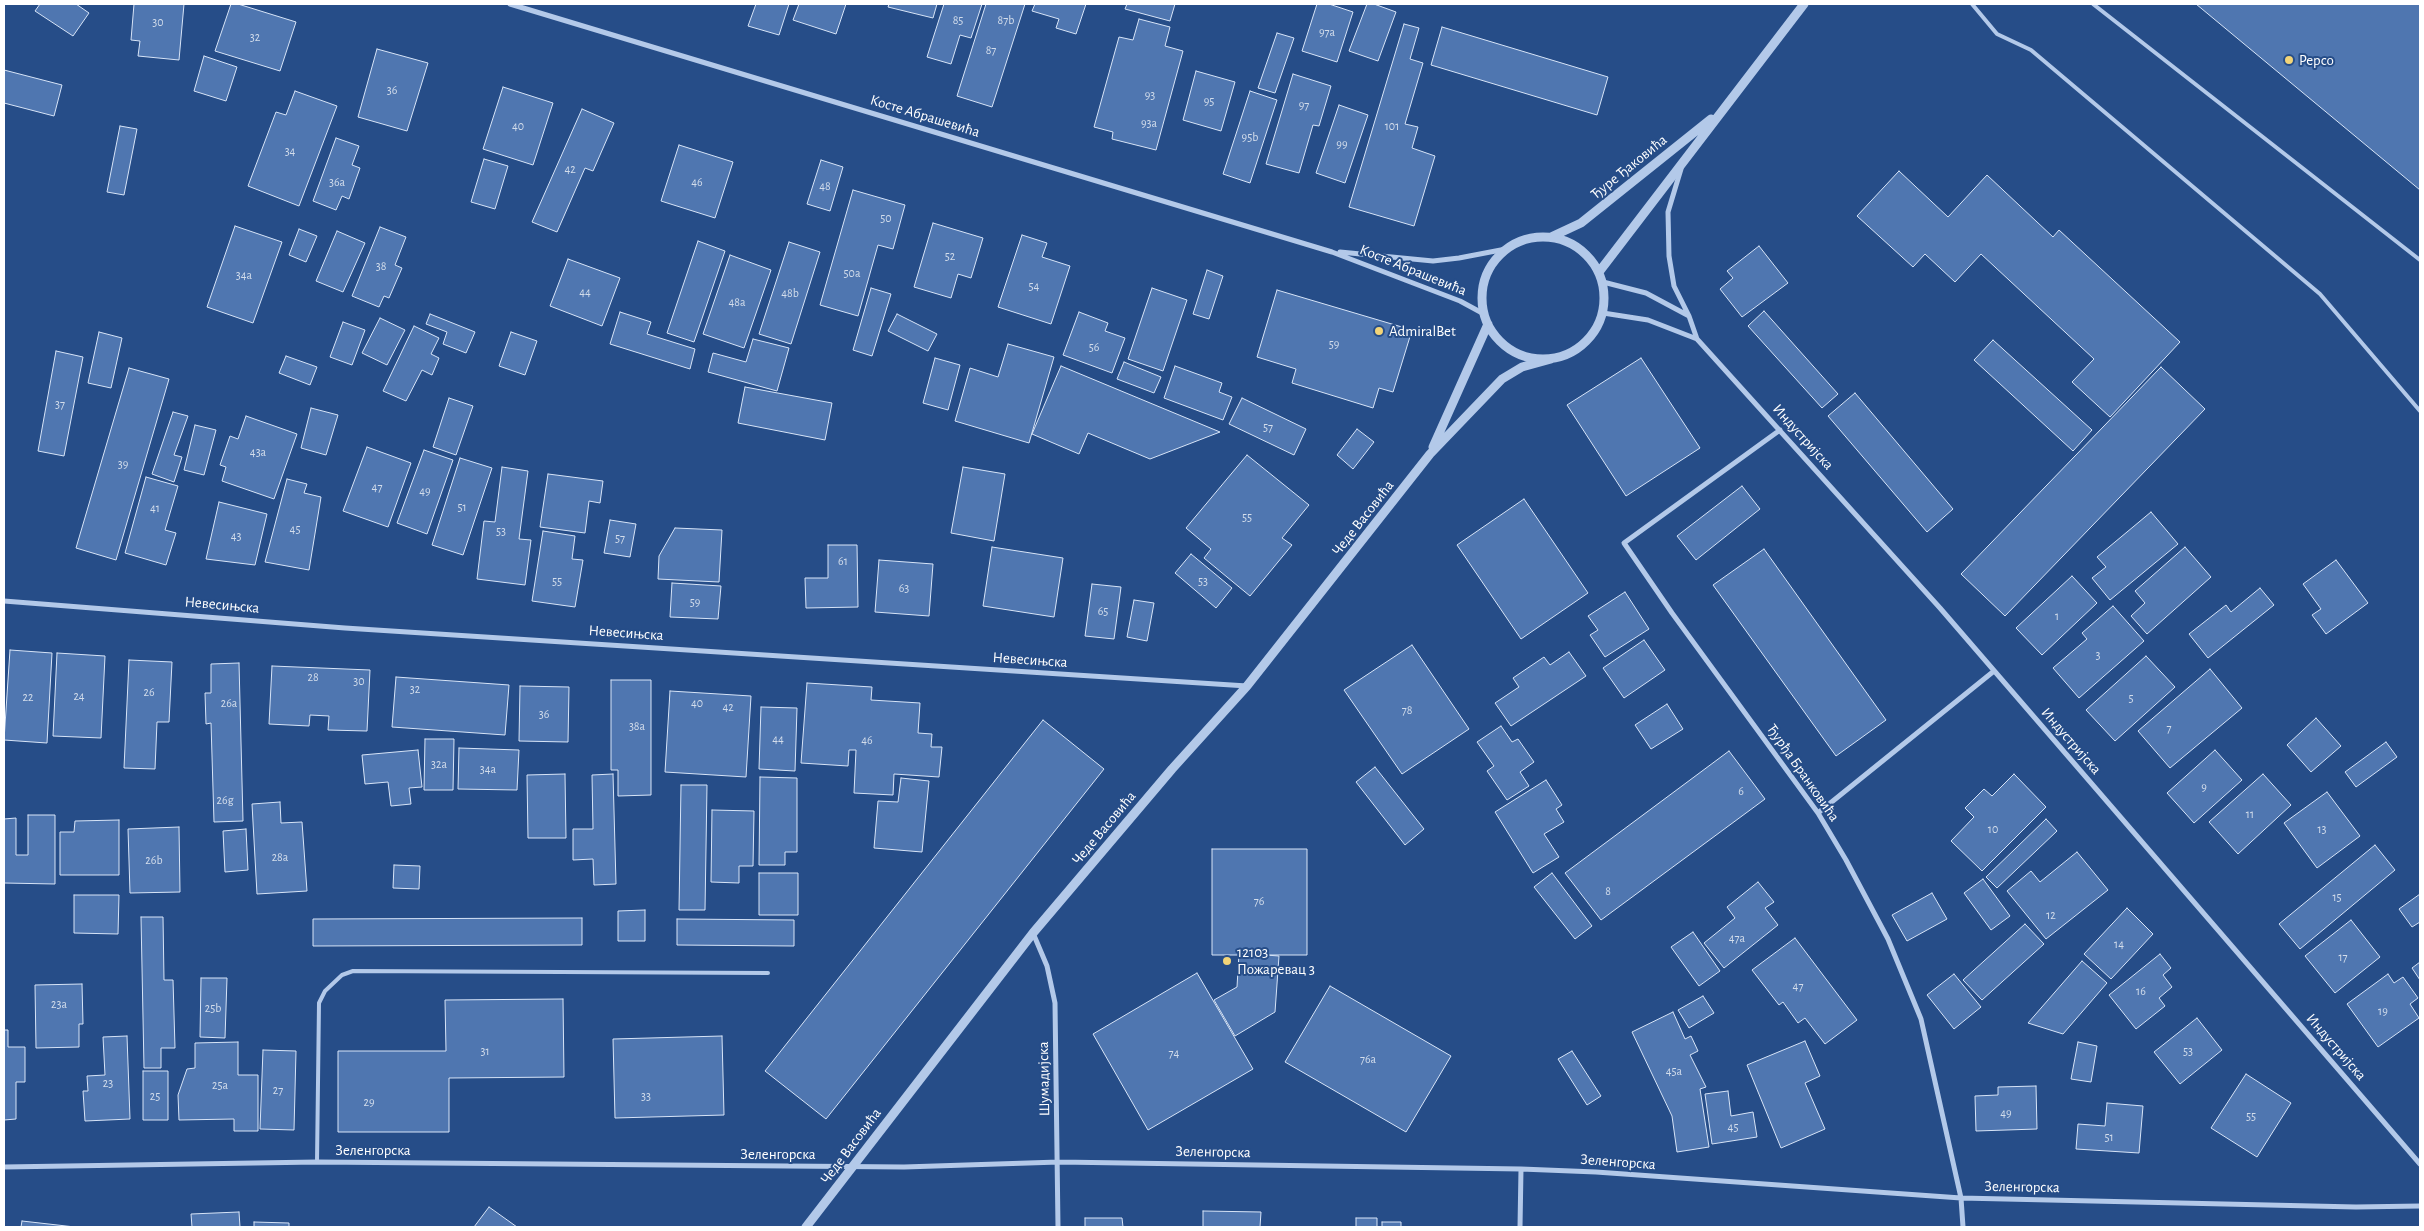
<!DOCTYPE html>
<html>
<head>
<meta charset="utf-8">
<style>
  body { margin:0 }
  #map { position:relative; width:2424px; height:1231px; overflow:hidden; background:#264d88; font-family:"Alegreya Sans",sans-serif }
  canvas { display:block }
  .frame { position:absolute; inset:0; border:5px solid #fff; pointer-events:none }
</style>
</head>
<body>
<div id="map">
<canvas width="2424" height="1231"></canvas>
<div class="frame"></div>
</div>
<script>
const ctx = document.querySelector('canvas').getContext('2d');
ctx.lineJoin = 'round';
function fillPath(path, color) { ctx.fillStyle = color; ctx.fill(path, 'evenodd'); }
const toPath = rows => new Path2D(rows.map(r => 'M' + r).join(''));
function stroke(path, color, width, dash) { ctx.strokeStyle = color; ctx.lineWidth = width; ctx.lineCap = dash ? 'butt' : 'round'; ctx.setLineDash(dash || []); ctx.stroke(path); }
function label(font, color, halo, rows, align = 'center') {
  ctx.font = font + ' "Alegreya Sans",sans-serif'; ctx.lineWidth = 4; ctx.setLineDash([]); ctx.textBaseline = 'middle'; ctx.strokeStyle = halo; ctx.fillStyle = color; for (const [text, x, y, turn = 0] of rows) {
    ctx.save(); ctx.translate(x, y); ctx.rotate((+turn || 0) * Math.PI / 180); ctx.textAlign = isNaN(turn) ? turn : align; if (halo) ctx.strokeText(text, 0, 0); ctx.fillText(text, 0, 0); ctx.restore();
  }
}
const building = toPath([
  [40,4,76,4,89,13,73,36,35,11,40,4],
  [134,4,184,4,179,60,138,56,140,41,131,40,134,4],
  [231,4,238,4,296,22,280,71,215,51,231,4],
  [756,4,789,4,779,35,748,26,756,4],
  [799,4,846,4,836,34,793,20,799,4],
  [889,4,937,4,933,18,888,7,889,4],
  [944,4,982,4,971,38,960,35,951,64,927,57,944,4],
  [986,4,1025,4,992,107,957,96,986,4],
  [1035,4,1086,4,1076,34,1056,28,1059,19,1032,11,1035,4],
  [1127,4,1175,4,1170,21,1125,9,1127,4],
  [1317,4,1329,4,1353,12,1337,62,1302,51,1317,4],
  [1367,4,1374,4,1396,12,1378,61,1349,51,1367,4],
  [2196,4,2420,4,2420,190,2196,4],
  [1139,19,1170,27,1165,46,1183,51,1156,150,1112,139,1113,132,1094,127,1119,37,1133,40,1139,19],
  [1404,24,1419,28,1410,59,1423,63,1405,124,1418,127,1412,148,1435,156,1414,226,1349,207,1404,24],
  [1442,27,1608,77,1597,115,1431,65,1442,27],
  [1277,33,1294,38,1275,93,1258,88,1277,33],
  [377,49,428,63,407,131,358,117,377,49],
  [204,56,237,67,226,101,194,91,204,56],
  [4,70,62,85,54,116,4,103,4,70],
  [1196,71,1235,82,1221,131,1183,120,1196,71],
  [1293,74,1331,86,1319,126,1313,125,1299,173,1266,164,1293,74],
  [503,87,553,103,533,165,483,149,503,87],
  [295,91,337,106,299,206,248,186,276,112,286,115,295,91],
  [1250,91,1277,100,1250,183,1223,174,1250,91],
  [1339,105,1368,115,1345,183,1316,173,1339,105],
  [582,109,614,123,593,171,585,168,557,232,532,222,582,109],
  [120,126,137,129,124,195,107,192,120,126],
  [336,138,359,146,352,165,360,168,349,199,342,196,336,210,313,201,336,138],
  [679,145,733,162,715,218,661,201,679,145],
  [484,159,508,166,495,209,471,202,484,159],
  [821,160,843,167,830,211,807,204,821,160],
  [1899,171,1948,217,1987,175,2053,237,2059,230,2180,342,2110,417,2072,382,2094,359,1981,254,1955,282,1925,254,1913,267,1857,216,1899,171],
  [853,190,905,205,893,249,878,245,858,316,820,305,853,190],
  [933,223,983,238,971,278,958,274,951,298,914,287,933,223],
  [235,226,282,242,253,323,207,307,235,226],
  [380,227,406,237,395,265,402,268,389,298,384,296,379,307,352,296,380,227],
  [299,229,317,236,306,262,289,255,299,229],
  [337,231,365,243,343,292,316,281,337,231],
  [1022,235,1047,243,1042,257,1070,266,1051,324,998,307,1022,235],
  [698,241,725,251,694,342,667,333,698,241],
  [789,242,820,252,791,344,759,334,789,242],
  [1759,246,1788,283,1742,317,1720,289,1733,278,1727,271,1759,246],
  [730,255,771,270,744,348,703,334,730,255],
  [568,259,620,278,602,326,550,306,568,259],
  [1207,270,1223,276,1209,319,1193,314,1207,270],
  [871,288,891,294,872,356,853,350,871,288],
  [1152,288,1187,300,1163,371,1128,359,1152,288],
  [1277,290,1412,330,1393,392,1379,388,1373,408,1292,383,1296,369,1257,357,1277,290],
  [1764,311,1838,394,1822,408,1748,326,1764,311],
  [620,312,651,322,647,334,695,349,690,369,610,344,620,312],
  [1079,312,1108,323,1105,331,1125,338,1112,373,1063,355,1079,312],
  [430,314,475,332,466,353,443,344,447,332,426,324,430,314],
  [897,314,937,334,928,351,888,331,897,314],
  [380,318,405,330,387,365,362,353,380,318],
  [343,322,365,330,352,365,330,357,343,322],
  [414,326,439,338,431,354,439,358,432,375,422,370,406,401,383,391,414,326],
  [99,332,122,338,111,388,88,383,99,332],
  [511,332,537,341,525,375,499,366,511,332],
  [753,339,789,348,777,391,708,372,713,353,746,362,753,339],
  [1993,340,2092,430,2073,451,1974,360,1993,340],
  [1008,344,1054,357,1029,443,955,421,970,368,998,377,1008,344],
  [56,351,83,357,64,456,38,451,56,351],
  [286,356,317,367,310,385,279,373,286,356],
  [935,358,960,365,948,410,923,403,935,358],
  [1641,358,1700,448,1626,496,1567,405,1641,358],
  [1124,362,1161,377,1154,393,1117,379,1124,362],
  [1061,366,1220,432,1150,459,1088,433,1079,454,1032,434,1061,366],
  [1175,366,1222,383,1219,392,1232,397,1223,420,1164,398,1175,366],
  [2161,367,2205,409,2005,616,1961,574,2161,367],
  [129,368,169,379,116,560,76,548,129,368],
  [745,387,832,403,825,440,738,423,745,387],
  [1855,393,1953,509,1927,532,1828,416,1855,393],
  [449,398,473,406,456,455,433,447,449,398],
  [1242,398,1306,429,1294,455,1229,424,1242,398],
  [311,408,338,415,326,455,301,448,311,408],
  [173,412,188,416,174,455,182,457,174,482,152,474,173,412],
  [246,416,297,434,274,499,222,481,226,467,220,465,230,436,238,439,246,416],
  [195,425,216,430,204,475,184,470,195,425],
  [1357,429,1374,442,1353,469,1337,455,1357,429],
  [367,447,411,463,388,527,343,511,367,447],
  [424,450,453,460,427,534,397,523,424,450],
  [1247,455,1309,505,1282,538,1292,545,1250,596,1204,558,1211,549,1186,528,1247,455],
  [460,458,492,468,463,555,432,545,460,458],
  [502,467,528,471,519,539,531,540,525,585,477,579,484,521,495,522,502,467],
  [963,467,1005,474,994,541,951,533,963,467],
  [548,474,603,481,600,503,589,501,585,533,540,527,548,474],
  [146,477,178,486,165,530,176,533,166,565,125,553,146,477],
  [287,479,307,484,304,493,321,497,309,570,265,562,287,479],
  [1742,486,1760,509,1696,560,1677,536,1742,486],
  [1524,499,1588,593,1521,639,1457,545,1524,499],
  [219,502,267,514,255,565,206,559,219,502],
  [2151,512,2178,544,2110,600,2092,578,2106,567,2097,557,2151,512],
  [610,520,636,524,630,557,604,553,610,520],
  [675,528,722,530,719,582,658,579,659,556,675,528],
  [543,531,575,536,572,559,583,560,575,607,532,601,543,531],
  [828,545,857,545,858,607,806,608,805,578,828,578,828,545],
  [992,547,1063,558,1054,617,983,606,992,547],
  [2185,547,2211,577,2147,634,2131,616,2145,603,2135,591,2185,547],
  [1764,549,1886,720,1836,756,1713,585,1764,549],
  [1191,554,1232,588,1216,608,1175,573,1191,554],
  [879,560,933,564,929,616,875,612,879,560],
  [2336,560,2368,603,2326,634,2312,615,2321,609,2303,584,2336,560],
  [2072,576,2097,603,2042,655,2016,628,2072,576],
  [672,583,721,586,718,619,670,617,672,583],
  [1092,584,1121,587,1114,639,1085,636,1092,584],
  [2260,588,2274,605,2208,658,2189,634,2226,605,2231,612,2260,588],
  [1625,592,1649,629,1605,657,1590,635,1598,630,1588,616,1625,592],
  [1134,600,1154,603,1147,641,1127,637,1134,600],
  [2113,606,2144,641,2079,698,2053,668,2087,639,2082,633,2113,606],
  [1644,640,1665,670,1624,698,1603,668,1644,640],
  [1412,645,1469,729,1402,774,1344,690,1412,645],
  [10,650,52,653,47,743,4,740,10,650],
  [1569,652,1586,676,1511,726,1495,703,1519,687,1513,678,1544,657,1550,665,1569,652],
  [57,653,105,656,101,738,53,736,57,653],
  [2146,656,2175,687,2115,741,2086,710,2146,656],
  [129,660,172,662,169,722,157,722,155,769,124,768,129,660],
  [239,663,243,821,214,822,211,723,206,724,205,693,211,693,211,664,239,663],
  [272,666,370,670,367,731,328,730,329,716,310,715,309,726,269,724,272,666],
  [2210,669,2242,708,2170,768,2138,731,2210,669],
  [396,677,509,685,505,735,392,727,396,677],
  [611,680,651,680,651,795,618,796,618,770,611,770,611,680],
  [807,683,872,687,871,700,920,703,918,733,932,734,931,747,942,747,939,777,894,774,893,795,854,793,856,750,849,750,848,766,801,763,807,683],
  [520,686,569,687,568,742,519,741,520,686],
  [670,691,751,696,746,777,665,772,670,691],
  [1667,704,1683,729,1651,749,1635,725,1667,704],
  [761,707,797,708,795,771,759,769,761,707],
  [2316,718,2341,746,2311,772,2287,745,2316,718],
  [1043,720,1104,769,826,1119,765,1071,1043,720],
  [1501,726,1512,742,1518,739,1534,762,1520,772,1529,786,1507,800,1487,771,1494,766,1477,742,1501,726],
  [425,739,454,739,453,790,424,790,425,739],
  [2386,742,2397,757,2356,787,2345,772,2386,742],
  [459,748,519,750,517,790,458,789,459,748],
  [418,750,422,787,409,788,411,804,391,806,388,782,365,784,362,755,418,750],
  [2215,750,2242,780,2194,823,2167,793,2215,750],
  [1729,751,1765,799,1601,920,1565,873,1729,751],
  [1375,767,1424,829,1405,845,1356,782,1375,767],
  [565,774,566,838,528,838,527,775,565,774],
  [613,774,616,884,594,885,593,859,573,860,573,829,593,829,592,775,613,774],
  [2014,774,2046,807,1982,871,1951,841,1974,817,1965,808,1984,789,1992,796,2014,774],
  [2263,774,2291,805,2238,854,2209,822,2263,774],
  [760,777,797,778,797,852,785,852,785,865,759,865,760,777],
  [901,778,929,781,922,852,874,848,878,801,898,802,901,778],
  [1546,780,1562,805,1556,809,1564,822,1544,834,1559,857,1533,873,1495,812,1546,780],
  [681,785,707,785,705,910,679,910,681,785],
  [2327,792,2360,836,2317,868,2284,823,2327,792],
  [280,802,281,823,302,822,307,891,257,894,252,804,280,802],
  [712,810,754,811,753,866,739,866,739,883,711,882,712,810],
  [28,815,55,815,55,884,4,883,4,819,16,818,16,855,28,855,28,815],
  [2046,819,2057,831,1997,888,1986,877,2046,819],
  [119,820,119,875,60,875,60,832,74,832,75,821,119,820],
  [179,827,180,892,130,893,128,829,179,827],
  [246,829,248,870,225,872,223,831,246,829],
  [2375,845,2395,870,2300,949,2279,924,2375,845],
  [1212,849,1307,849,1307,955,1212,955,1212,849],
  [2077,852,2108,890,2046,939,2007,891,2031,871,2040,882,2077,852],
  [394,865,420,866,419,889,393,888,394,865],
  [759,873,798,873,798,915,759,915,759,873],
  [1552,873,1592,926,1575,939,1534,887,1552,873],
  [1983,879,2010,916,1991,930,1964,893,1983,879],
  [1758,882,1774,902,1765,908,1778,925,1724,968,1704,943,1735,918,1727,907,1758,882],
  [1932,893,1947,919,1907,941,1892,915,1932,893],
  [2420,894,2420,922,2412,927,2399,909,2420,894],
  [74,895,119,895,118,934,74,933,74,895],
  [2127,908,2153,934,2111,979,2084,954,2127,908],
  [645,910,645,941,618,941,618,911,645,910],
  [141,917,163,917,164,980,173,980,175,1048,161,1048,161,1068,144,1068,141,917],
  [582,918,582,945,313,946,313,919,582,918],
  [677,919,794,920,794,946,677,945,677,919],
  [2351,920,2380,957,2335,993,2305,956,2351,920],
  [2025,924,2044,944,1982,1000,1963,980,2025,924],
  [1693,932,1720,971,1699,986,1671,947,1693,932],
  [1795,938,1857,1020,1825,1044,1805,1018,1798,1023,1783,1002,1779,1005,1752,970,1795,938],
  [1239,953,1279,956,1275,1012,1235,1036,1214,1000,1237,987,1239,953],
  [2160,954,2171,968,2163,975,2172,987,2159,998,2165,1006,2136,1029,2109,995,2160,954],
  [2082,961,2107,983,2063,1034,2028,1023,2082,961],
  [2420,962,2420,980,2412,968,2420,962],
  [1197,973,1253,1069,1148,1130,1093,1034,1197,973],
  [1954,974,1981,1007,1954,1029,1927,995,1954,974],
  [2388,974,2394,983,2403,977,2418,998,2410,1004,2419,1018,2378,1047,2347,1004,2388,974],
  [201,978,227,978,225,1038,200,1037,201,978],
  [82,984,83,1024,79,1024,79,1047,36,1048,35,985,82,984],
  [1330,986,1451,1056,1406,1132,1285,1062,1330,986],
  [1703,996,1714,1013,1689,1028,1678,1010,1703,996],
  [563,999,564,1077,449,1078,449,1132,338,1132,338,1051,446,1051,445,1000,563,999],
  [1673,1012,1685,1039,1691,1036,1698,1051,1690,1055,1706,1087,1700,1089,1709,1147,1677,1152,1672,1116,1632,1032,1673,1012],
  [2197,1018,2222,1050,2180,1084,2154,1052,2197,1018],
  [4,1030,8,1030,8,1047,25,1047,25,1082,16,1082,16,1119,4,1120,4,1030],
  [127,1036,130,1119,85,1121,83,1091,88,1091,87,1076,105,1075,103,1037,127,1036],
  [722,1036,724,1115,615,1118,613,1039,722,1036],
  [1805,1041,1820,1076,1805,1083,1825,1129,1781,1148,1747,1065,1805,1041],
  [238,1042,238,1075,258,1075,258,1131,234,1131,234,1119,179,1120,178,1095,187,1069,195,1068,195,1043,238,1042],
  [2078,1042,2097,1046,2091,1082,2071,1079,2078,1042],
  [263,1050,296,1051,294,1130,260,1129,263,1050],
  [1572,1051,1601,1096,1587,1105,1558,1059,1572,1051],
  [143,1071,168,1071,168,1120,143,1120,143,1071],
  [2246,1074,2291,1103,2257,1157,2211,1128,2246,1074],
  [2036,1086,2037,1129,1976,1131,1975,1096,1998,1095,1998,1087,2036,1086],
  [1728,1091,1731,1116,1753,1112,1757,1137,1712,1144,1705,1094,1728,1091],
  [2107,1103,2143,1106,2139,1153,2076,1149,2078,1124,2105,1126,2107,1103],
  [489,1207,517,1227,474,1227,489,1207],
  [1203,1211,1261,1212,1260,1227,1203,1227,1203,1211],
  [239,1212,240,1227,192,1227,191,1214,239,1212],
  [1085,1218,1122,1218,1123,1227,1085,1227,1085,1218],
  [1356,1218,1377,1218,1377,1227,1356,1227,1356,1218],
  [22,1221,75,1227,21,1227,22,1221],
  [254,1222,289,1223,289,1227,254,1227,254,1222],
  [1382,1222,1401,1222,1401,1227,1382,1227,1382,1222]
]);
fillPath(building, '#4f76b0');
stroke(building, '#d7e4f7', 1);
stroke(toPath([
  [1972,4,1997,34,2031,50,2320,294,2420,411],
  [2093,4,2420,260],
  [317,1162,319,1003,325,991,342,975,353,971,768,973]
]), '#b3c9e9', 4);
stroke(toPath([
  [510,4,1332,252,1460,301,1484,314],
  [1681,169,1668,212,1669,256,1674,286,1689,316],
  [1340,252,1433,261,1459,258,1506,249],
  [1603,282,1646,293,1689,316,1697,339],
  [1603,313,1648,320,1697,339,1940,608,2420,1164],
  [1780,430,1624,543,1672,613,1818,813,1846,860,1888,939,1921,1019,1961,1198,1963,1227],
  [4,601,345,628,1247,686],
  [1818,813,1994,671],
  [1033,933,1047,966,1055,1003,1058,1227],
  [4,1167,317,1162,904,1167,1059,1162,1521,1169,1596,1172,1961,1198,2356,1207,2420,1206],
  [1520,1227,1521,1169]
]), '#b3c9e9', 5);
stroke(toPath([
  [1551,237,1581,223,1711,119],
  '1482 298a61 61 0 1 1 122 0a61 61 0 1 1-122 0Z',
  [1599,272,1804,4],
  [1433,447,1488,324],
  [806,1227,1033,933,1172,769,1247,686,1430,454,1502,379,1522,367,1551,359]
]), '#b3c9e9', 9);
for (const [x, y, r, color] of [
  [2289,60,5,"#f2d478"],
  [1379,331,5,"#f2d478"],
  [1227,961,5,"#f2d478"]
]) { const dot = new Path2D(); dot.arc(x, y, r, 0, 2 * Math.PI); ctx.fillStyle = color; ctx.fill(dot); stroke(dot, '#264d88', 2); }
label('12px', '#d3ddeb', null, [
  ["85",958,20],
  ["87b",1006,20],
  ["30",158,22],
  ["97a",1327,32],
  ["32",255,37],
  ["87",991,50],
  ["36",392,90],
  ["93",1150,95],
  ["95",1209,101],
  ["97",1304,105],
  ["93a",1149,123],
  ["40",518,126],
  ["101",1392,126],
  ["95b",1250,137],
  ["99",1342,144],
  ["34",290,151],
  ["42",570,169],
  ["36a",337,182],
  ["46",697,182],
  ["48",825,186],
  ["50",886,218],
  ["52",950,256],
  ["38",381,266],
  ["50a",852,273],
  ["34a",244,275],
  ["54",1034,286],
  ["44",585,292],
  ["48b",790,293],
  ["48a",737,302],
  ["59",1334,344],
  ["56",1094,347],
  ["37",60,404],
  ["57",1268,427],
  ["43a",258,452],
  ["39",123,464],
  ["47",377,487],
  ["49",425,491],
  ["51",462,507],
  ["41",155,508],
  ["55",1247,517],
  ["45",295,529],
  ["53",501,531],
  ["43",236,536],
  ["57",620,538],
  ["61",843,561],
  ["55",557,581],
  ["53",1203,581],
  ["63",904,588],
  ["59",695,602],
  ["65",1103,611],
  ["1",2057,616],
  ["3",2098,655],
  ["28",313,677],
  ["30",359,681],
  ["32",415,689],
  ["26",149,692],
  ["24",79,696],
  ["22",28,697],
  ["5",2131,698],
  ["26a",229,703],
  ["40",697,703],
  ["42",728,707],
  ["78",1407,710],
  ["36",544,714],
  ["38a",637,726],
  ["7",2169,728],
  ["44",778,739],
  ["46",867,740],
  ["32a",439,764],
  ["34a",488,769],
  ["9",2204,787],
  ["6",1741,791],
  ["26g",225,800],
  ["11",2250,814],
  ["10",1993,829],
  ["13",2322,829],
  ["28a",280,857],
  ["26b",154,860],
  ["8",1608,891],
  ["15",2337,897],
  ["76",1259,901],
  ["12",2051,915],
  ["47a",1737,938],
  ["14",2119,944],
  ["17",2343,957],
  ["47",1798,986],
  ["16",2141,991],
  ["23a",59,1004],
  ["25b",213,1008],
  ["19",2383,1011],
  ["31",485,1051],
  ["53",2188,1051],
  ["74",1174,1053],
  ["76a",1368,1059],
  ["45a",1674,1071],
  ["23",108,1083],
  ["25a",220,1085],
  ["27",278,1090],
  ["25",155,1096],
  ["33",646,1096],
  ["29",369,1102],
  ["49",2006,1113],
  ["55",2251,1116],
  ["45",1733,1127],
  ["51",2109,1137]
]);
label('15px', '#fff', '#264d88', [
  ["Pepco",2299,60],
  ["AdmiralBet",1389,331],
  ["12103",1237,952],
  ["Пожаревац 3",1237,969]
], 'left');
label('15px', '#fff', '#264d88', [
  ["Косте Абрашевића",925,116,17],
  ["Ђуре Ђаковића",1629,167,-39],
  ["Косте Абрашевића",1413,270,22],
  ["Индустријска",1803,437,48],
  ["Чеде Васовића",1363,518,-52],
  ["Невесињска",222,605,5],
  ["Невесињска",626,633,4],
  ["Невесињска",1030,660,4],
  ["Индустријска",2071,741,49],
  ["Ђурђа Бранковића",1803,773,55],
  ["Чеде Васовића",1104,828,-50],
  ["Индустријска",2336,1047,49],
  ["Шумадијска",1044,1079,-91],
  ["Чеде Васовића",851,1146,-53],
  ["Зеленгорска",373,1150],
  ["Зеленгорска",1213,1152,1],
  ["Зеленгорска",778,1154],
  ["Зеленгорска",1618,1162,4],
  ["Зеленгорска",2022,1187,1]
]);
</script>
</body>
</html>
